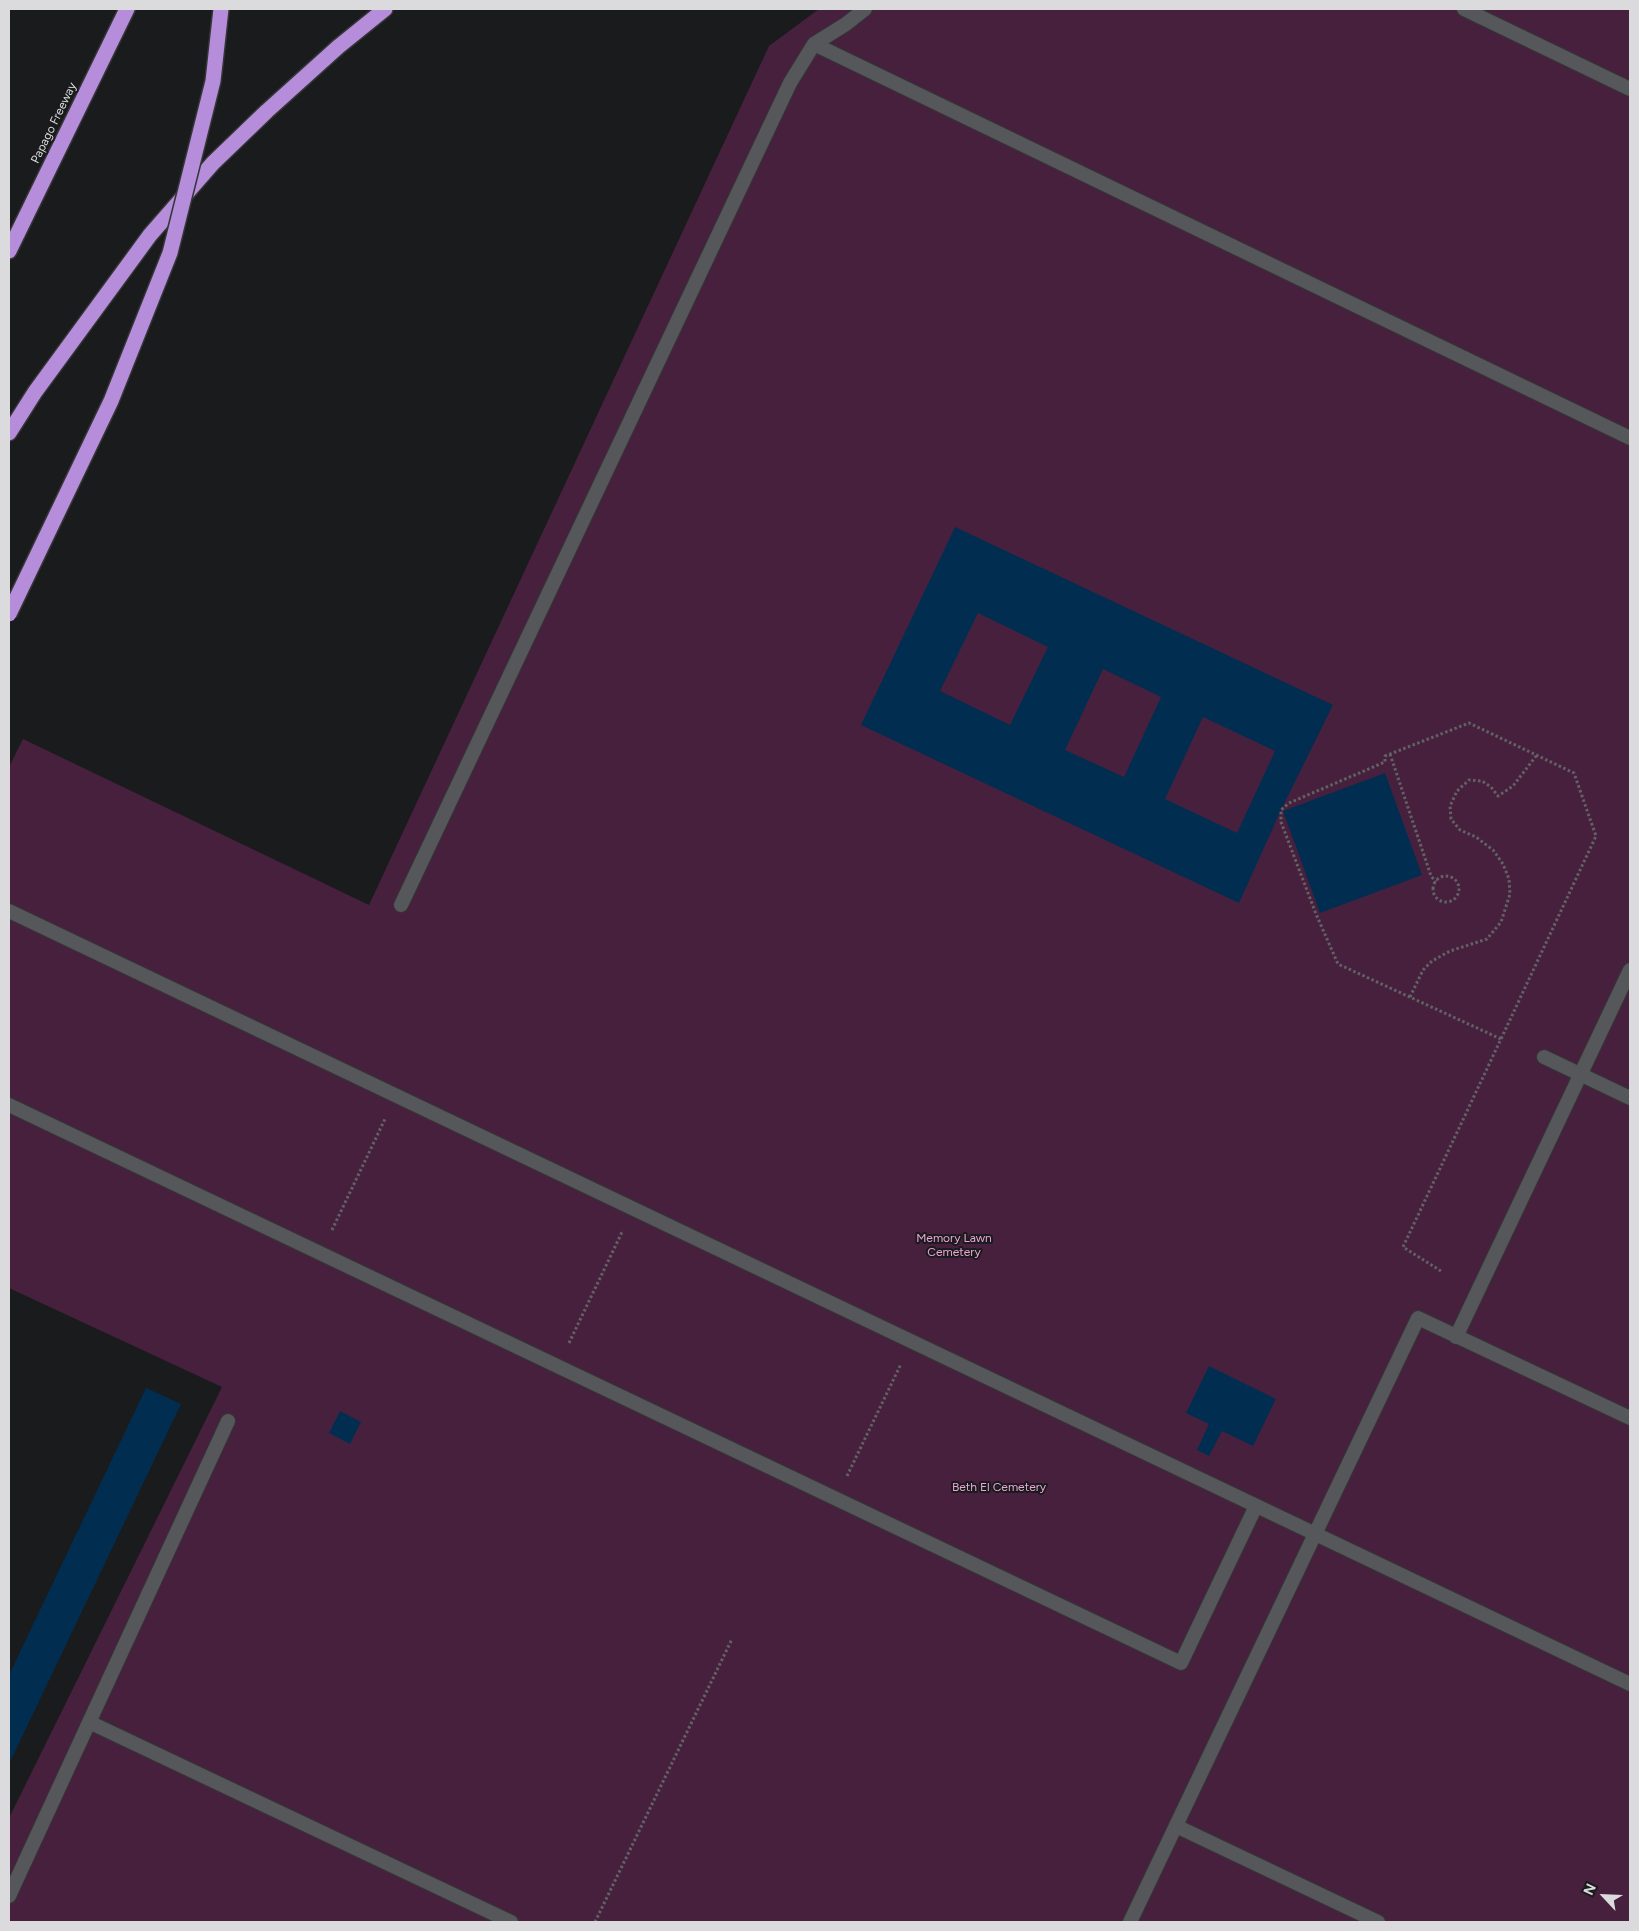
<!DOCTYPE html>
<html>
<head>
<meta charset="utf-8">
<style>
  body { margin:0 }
  #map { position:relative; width:1639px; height:1931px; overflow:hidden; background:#1a1b1d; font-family:Figtree,sans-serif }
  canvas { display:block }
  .frame { position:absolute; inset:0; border:10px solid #dbdbdd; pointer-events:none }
  .north { position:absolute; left:1579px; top:1871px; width:50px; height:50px; -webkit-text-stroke:4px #1a1b1d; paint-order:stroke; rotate:295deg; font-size:14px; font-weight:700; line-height:20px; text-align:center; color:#dbdbdd }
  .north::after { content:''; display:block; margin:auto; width:18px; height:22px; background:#dbdbdd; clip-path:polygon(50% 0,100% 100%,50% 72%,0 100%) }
</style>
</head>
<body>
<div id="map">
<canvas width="1639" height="1931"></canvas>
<div class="frame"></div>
<div class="north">N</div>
</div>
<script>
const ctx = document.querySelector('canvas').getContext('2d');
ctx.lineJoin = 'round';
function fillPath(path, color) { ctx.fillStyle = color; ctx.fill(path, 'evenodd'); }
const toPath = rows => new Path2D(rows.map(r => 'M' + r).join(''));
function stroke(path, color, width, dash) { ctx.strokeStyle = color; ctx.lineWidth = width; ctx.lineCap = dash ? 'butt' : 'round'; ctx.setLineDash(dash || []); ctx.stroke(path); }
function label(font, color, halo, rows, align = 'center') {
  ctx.font = font + ' Figtree,sans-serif'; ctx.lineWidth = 4; ctx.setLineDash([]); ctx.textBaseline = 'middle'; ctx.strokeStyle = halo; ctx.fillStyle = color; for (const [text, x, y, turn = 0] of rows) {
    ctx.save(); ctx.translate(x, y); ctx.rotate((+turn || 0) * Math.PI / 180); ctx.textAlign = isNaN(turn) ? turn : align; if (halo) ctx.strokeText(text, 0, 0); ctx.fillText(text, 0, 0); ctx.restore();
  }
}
fillPath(toPath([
  [819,9,1630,9,1630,1922,9,1922,9,1818,222,1387,9,1288,9,767,23,739,369,905,769,46]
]), '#47203e');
fillPath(toPath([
  [955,527,1333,705,1281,810,1239,903,861,725],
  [978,613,1048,647,1010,725,940,691],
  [1103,669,1161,697,1124,777,1065,750],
  [1203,717,1275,751,1237,833,1165,799],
  [1385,773,1422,875,1320,913,1283,811],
  [1209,1366,1276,1399,1253,1446,1222,1431,1209,1456,1197,1450,1209,1424,1186,1413],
  [146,1388,181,1404,9,1764,9,1675],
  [340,1411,361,1422,350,1444,329,1433]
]), '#012e50');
const service = toPath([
  [1464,9,1630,89],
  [814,44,1630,438],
  [401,905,790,83,814,44,846,24,865,9],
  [9,911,1630,1684],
  [1544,1057,1630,1098],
  [9,1105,1181,1663,1256,1506],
  [1456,1337,1630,970],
  [89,1722,511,1922],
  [1176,1826,1378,1922],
  [9,1896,228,1421],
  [1130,1922,1418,1318,1630,1418]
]);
const motorway = toPath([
  [9,251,127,9],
  [9,433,35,392,150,235,213,163,267,111,338,47,385,9]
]);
stroke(service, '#353536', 16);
stroke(motorway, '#353536', 18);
stroke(toPath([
  [1390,754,1431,876,1436,882],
  '1433 889a13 13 0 1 1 26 0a13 13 0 1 1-26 0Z',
  [1410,997,1423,970,1432,961,1450,951,1487,939,1501,922,1510,894,1509,879,1503,864,1493,850,1476,837,1460,830,1451,819,1450,806,1457,791,1469,780,1482,781,1491,787,1498,796,1513,786,1536,756],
  [332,1230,385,1119],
  [1441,1271,1403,1247,1501,1039,1338,964,1316,914,1281,822,1281,810,1289,803,1385,762,1385,756,1469,723,1574,773,1596,836,1501,1039],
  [569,1343,623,1230],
  [847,1476,901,1364],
  [595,1922,732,1639]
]), '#626264', 3, [2.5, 2.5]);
stroke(service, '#56575a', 14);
stroke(motorway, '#b58ddb', 15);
const motorwayBridge = toPath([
  [9,614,111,401,170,253,213,81,221,9]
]);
stroke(motorwayBridge, '#353536', 18, []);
stroke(motorwayBridge, '#b58ddb', 15);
label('12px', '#dbdbdd', '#1a1b1d', [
  ["Papago Freeway",54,123,-64]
]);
label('12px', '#eda5da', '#1a1b1d', [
  ["Memory Lawn",954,1238],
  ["Cemetery",954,1252],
  ["Beth El Cemetery",999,1487]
]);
</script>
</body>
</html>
